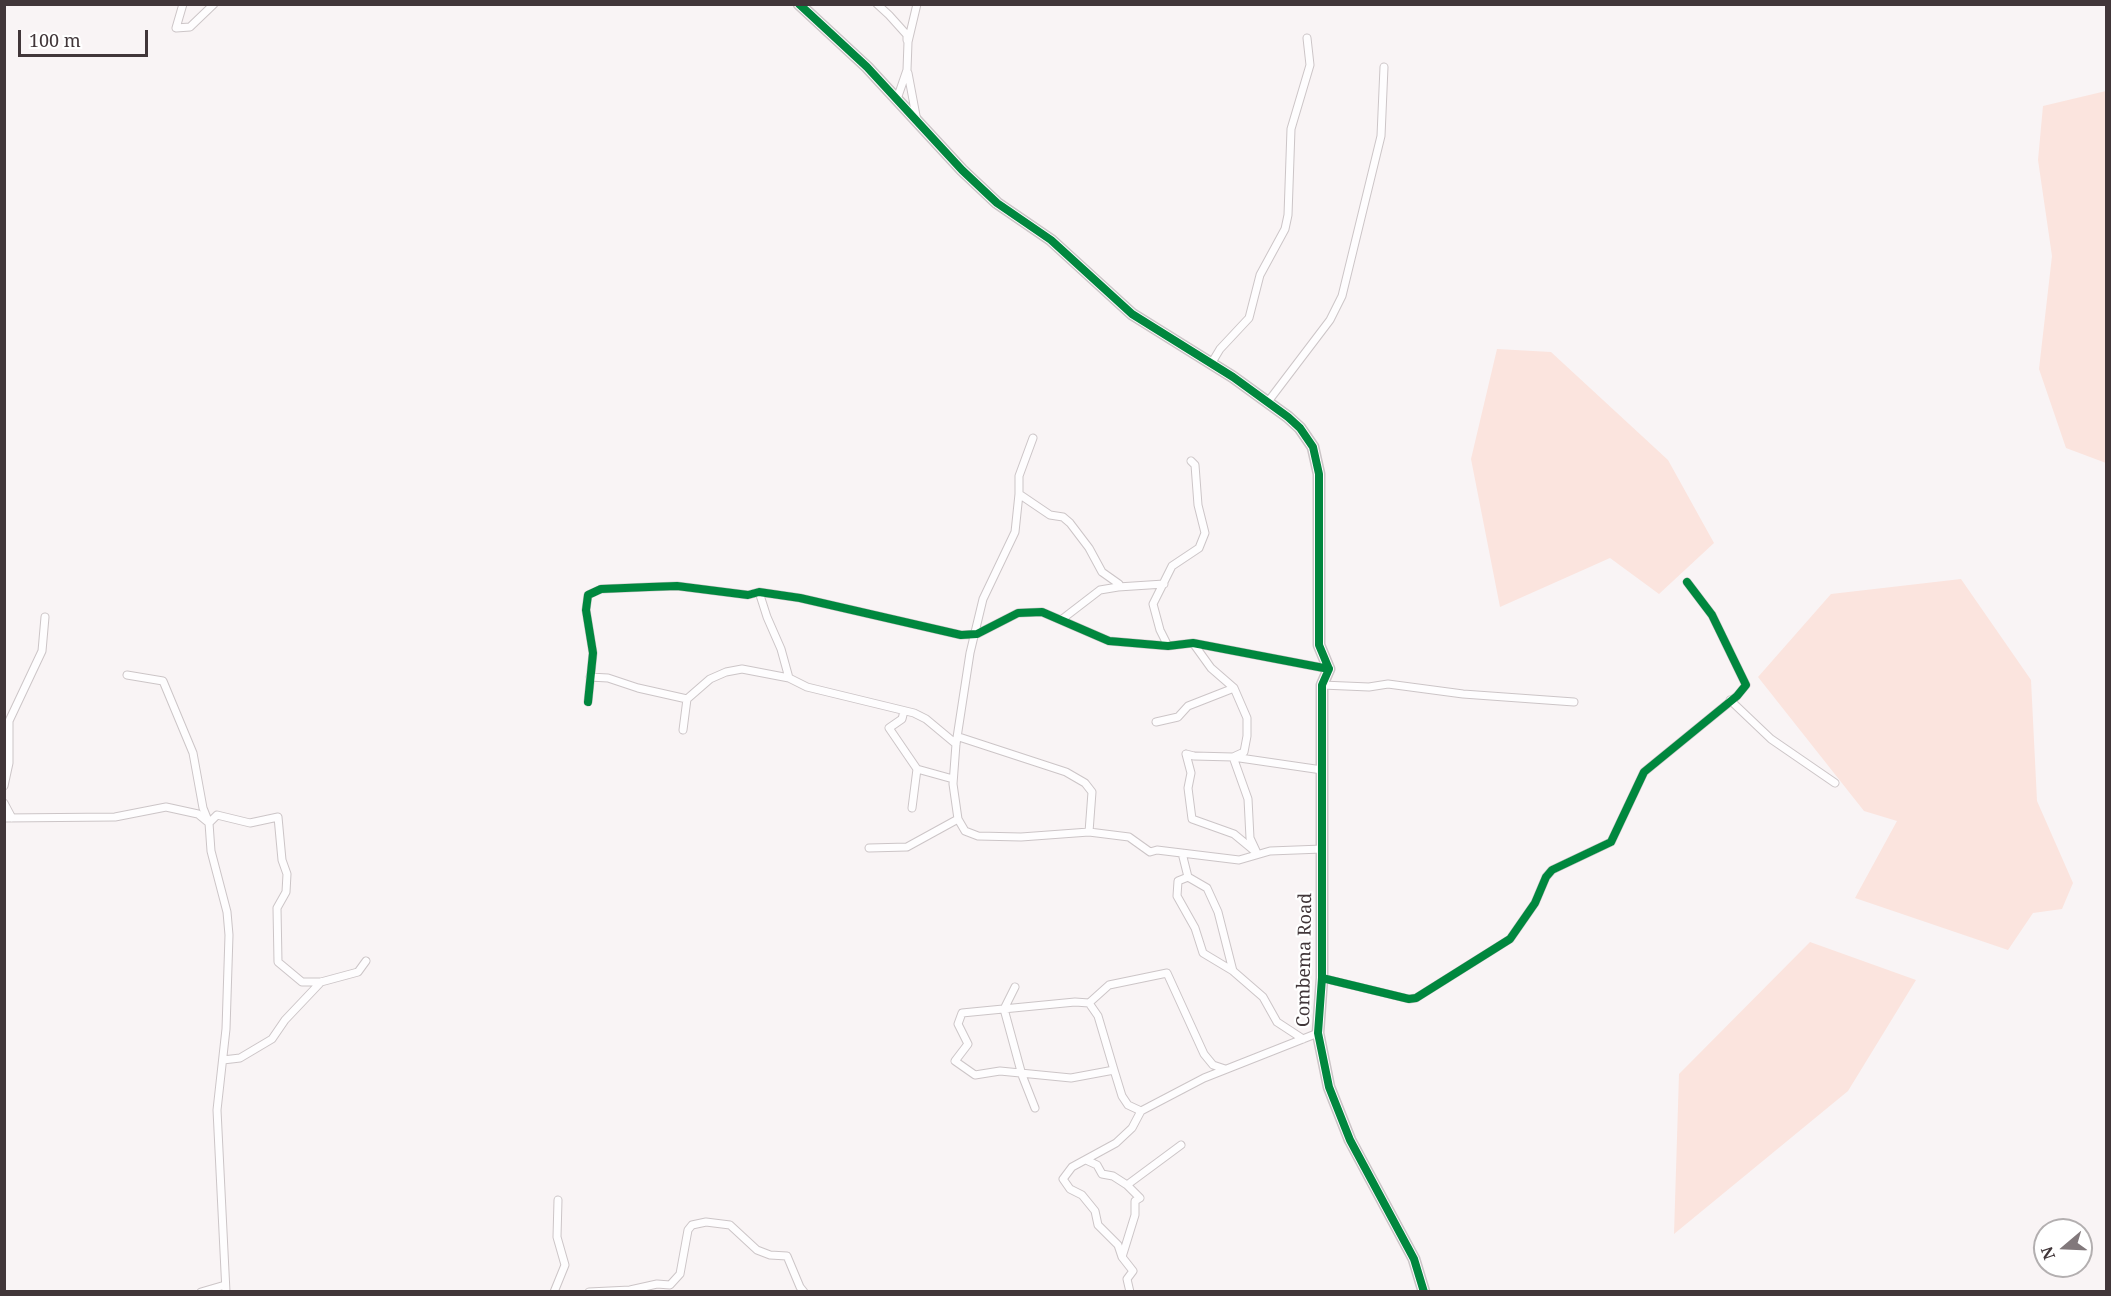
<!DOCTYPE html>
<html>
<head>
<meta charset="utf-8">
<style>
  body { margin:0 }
  #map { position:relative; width:2111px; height:1296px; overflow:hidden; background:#f9f4f5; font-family:"Noto Serif",serif }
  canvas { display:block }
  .frame { position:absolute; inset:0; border:6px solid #413639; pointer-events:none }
  .north { position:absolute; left:2033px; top:1218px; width:60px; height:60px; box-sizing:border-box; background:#fff; border:2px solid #b3afb0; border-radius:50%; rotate:251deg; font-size:16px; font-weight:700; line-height:24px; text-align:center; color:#413639 }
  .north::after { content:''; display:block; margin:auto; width:21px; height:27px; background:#81787b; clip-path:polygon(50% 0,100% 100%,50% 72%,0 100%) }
  .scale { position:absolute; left:18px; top:30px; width:130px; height:27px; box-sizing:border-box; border:3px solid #413639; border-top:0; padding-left:8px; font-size:18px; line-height:21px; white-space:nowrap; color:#413639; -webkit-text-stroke:4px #fff; paint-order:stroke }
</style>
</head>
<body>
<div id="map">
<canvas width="2111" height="1296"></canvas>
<div class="frame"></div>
<div class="north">N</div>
<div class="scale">100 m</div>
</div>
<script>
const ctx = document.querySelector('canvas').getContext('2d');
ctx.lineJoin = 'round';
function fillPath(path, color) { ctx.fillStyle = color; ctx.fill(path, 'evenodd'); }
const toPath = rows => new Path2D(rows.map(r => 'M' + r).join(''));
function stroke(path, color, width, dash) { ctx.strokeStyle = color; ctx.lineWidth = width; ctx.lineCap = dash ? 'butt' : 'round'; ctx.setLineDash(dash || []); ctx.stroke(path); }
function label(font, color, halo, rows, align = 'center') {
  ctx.font = font + ' "Noto Serif",serif'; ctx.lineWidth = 4.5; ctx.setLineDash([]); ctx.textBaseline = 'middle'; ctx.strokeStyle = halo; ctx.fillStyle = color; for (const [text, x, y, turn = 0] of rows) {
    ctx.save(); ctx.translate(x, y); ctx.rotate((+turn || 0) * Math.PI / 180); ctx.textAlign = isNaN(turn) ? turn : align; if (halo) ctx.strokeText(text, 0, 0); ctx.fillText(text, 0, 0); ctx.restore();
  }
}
fillPath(toPath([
  [2106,91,2106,463,2066,448,2039,369,2052,256,2038,160,2043,106],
  [1497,349,1551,352,1668,460,1714,543,1659,594,1610,558,1500,607,1471,459],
  [1961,579,2031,680,2037,801,2073,883,2062,909,2033,913,2008,950,1855,898,1897,821,1864,811,1758,677,1831,594],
  [1810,942,1916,980,1848,1091,1674,1234,1679,1074]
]), '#fbe4de');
const street = toPath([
  [183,4,176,28,190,27,214,4],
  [877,4,889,15,907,35,907,40],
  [908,73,917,121],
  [897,99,907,70,908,42,917,4],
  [1211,364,1220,349,1249,318,1260,275,1285,229,1288,215,1291,129,1310,65,1307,38],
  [1267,403,1330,320,1342,296,1381,136,1384,67],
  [1033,438,1019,476,1019,494,1050,515,1063,517,1070,523,1089,548,1102,572,1119,584,1118,587,1100,590,1061,620],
  [1019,494,1015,532,983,599,970,653,956,744,953,784,958,819,965,831,978,836,1021,837,1089,832,1129,837,1150,852,1157,850,1239,860,1270,851,1322,849],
  [1118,587,1164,584],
  [759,592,767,617,781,649,789,678],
  [1168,646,1160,630,1153,604,1172,566,1199,548,1205,533,1198,505,1195,465,1191,461],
  [127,675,163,681,193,753,203,808,209,823,211,851,227,912,229,935,226,1029,217,1110,226,1292],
  [590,677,608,678,638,688,687,699],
  [1322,685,1369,687,1388,684,1463,694,1574,702],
  [1730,700,1771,739,1835,783],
  [588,702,593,653,586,610,588,595,601,589,649,587,677,586,748,595,759,592,800,598,961,635,977,634,1018,613,1042,612,1109,641,1168,646,1193,643,1329,669],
  [904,711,902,719,889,728,917,769,953,779],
  [1156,722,1178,717,1188,706,1234,688],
  [683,730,687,699,710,679,726,672,742,669,789,678,807,687,914,713,926,719,956,744],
  [959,737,1066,772,1085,783,1092,792,1089,832],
  [1186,754,1191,773,1188,788,1192,819,1234,834,1257,853,1250,838,1248,799,1233,757,1322,770],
  [1186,754,1194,756,1233,757,1244,752,1247,736,1247,718,1234,688,1211,668,1193,643],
  [4,786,9,763,9,721,42,651,45,617],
  [4,803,12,818],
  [912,808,917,769],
  [4,818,115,817,166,807,198,814,209,823,217,815,250,823,278,817,282,860,287,874,286,892,277,908,278,962,302,982,321,982,358,972,366,961],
  [869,848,907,847,958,819],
  [1182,853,1188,877,1207,888,1218,912,1233,971],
  [1188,877,1178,881,1177,896,1195,928,1203,953,1233,971,1263,997,1277,1022,1303,1039],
  [1322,978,1409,999,1416,998,1510,939,1535,903,1546,877,1552,870,1611,842,1644,772,1737,696,1746,685,1712,615,1687,582],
  [1015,987,1004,1009,1022,1075,1035,1108],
  [1089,1003,1109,985,1167,973,1204,1054,1213,1065,1225,1069],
  [223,1060,240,1058,272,1039,285,1020,321,982],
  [1114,1070,1071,1078,1000,1071,975,1075,955,1061,968,1044,958,1024,962,1013,1075,1002,1089,1003,1098,1016,1114,1070,1122,1096,1128,1105,1141,1111,1204,1078,1318,1033],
  [1086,1160,1097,1165,1102,1174,1113,1176,1127,1185,1181,1145],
  [1127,1185,1140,1198,1135,1201,1135,1215,1122,1257,1133,1271,1127,1279,1130,1292],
  [1122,1257,1118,1245,1098,1225,1095,1211,1082,1195,1070,1189,1063,1179,1072,1167,1116,1143,1132,1128,1141,1111],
  [201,1292,225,1285],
  [554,1292,565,1265,557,1237,558,1200],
  [589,1292,630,1290,657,1284,670,1285,680,1274,688,1230,692,1225,706,1222,730,1225,757,1250,770,1255,787,1256,800,1287,804,1292]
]);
const secondary = toPath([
  [799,4,867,67,962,170,997,203,1051,240,1132,314,1233,377,1288,417,1300,428,1313,447,1319,474,1319,645,1329,669,1322,685,1322,978,1318,1033,1329,1087,1350,1140,1414,1259,1424,1292]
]);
stroke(street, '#ccc5c7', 9);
stroke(secondary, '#ccc5c7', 13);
stroke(street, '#fefdfe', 7);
stroke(secondary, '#fefdfe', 10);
stroke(toPath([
  [799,4,867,67,962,170,997,203,1051,240,1132,314,1233,377,1288,417,1300,428,1313,447,1319,474,1319,645,1329,669,1322,685,1322,978,1318,1033,1329,1087,1350,1140,1414,1259,1424,1292],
  [588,702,593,653,586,610,588,595,601,589,649,587,677,586,748,595,759,592,800,598,961,635,977,634,1018,613,1042,612,1109,641,1168,646,1193,643,1329,669],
  [1322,978,1409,999,1416,998,1510,939,1535,903,1546,877,1552,870,1611,842,1644,772,1737,696,1746,685,1712,615,1687,582]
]), '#00873e', 8);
label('18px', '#413639', '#fff', [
  ["Combema Road",1305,960,-89]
]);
</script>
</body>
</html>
